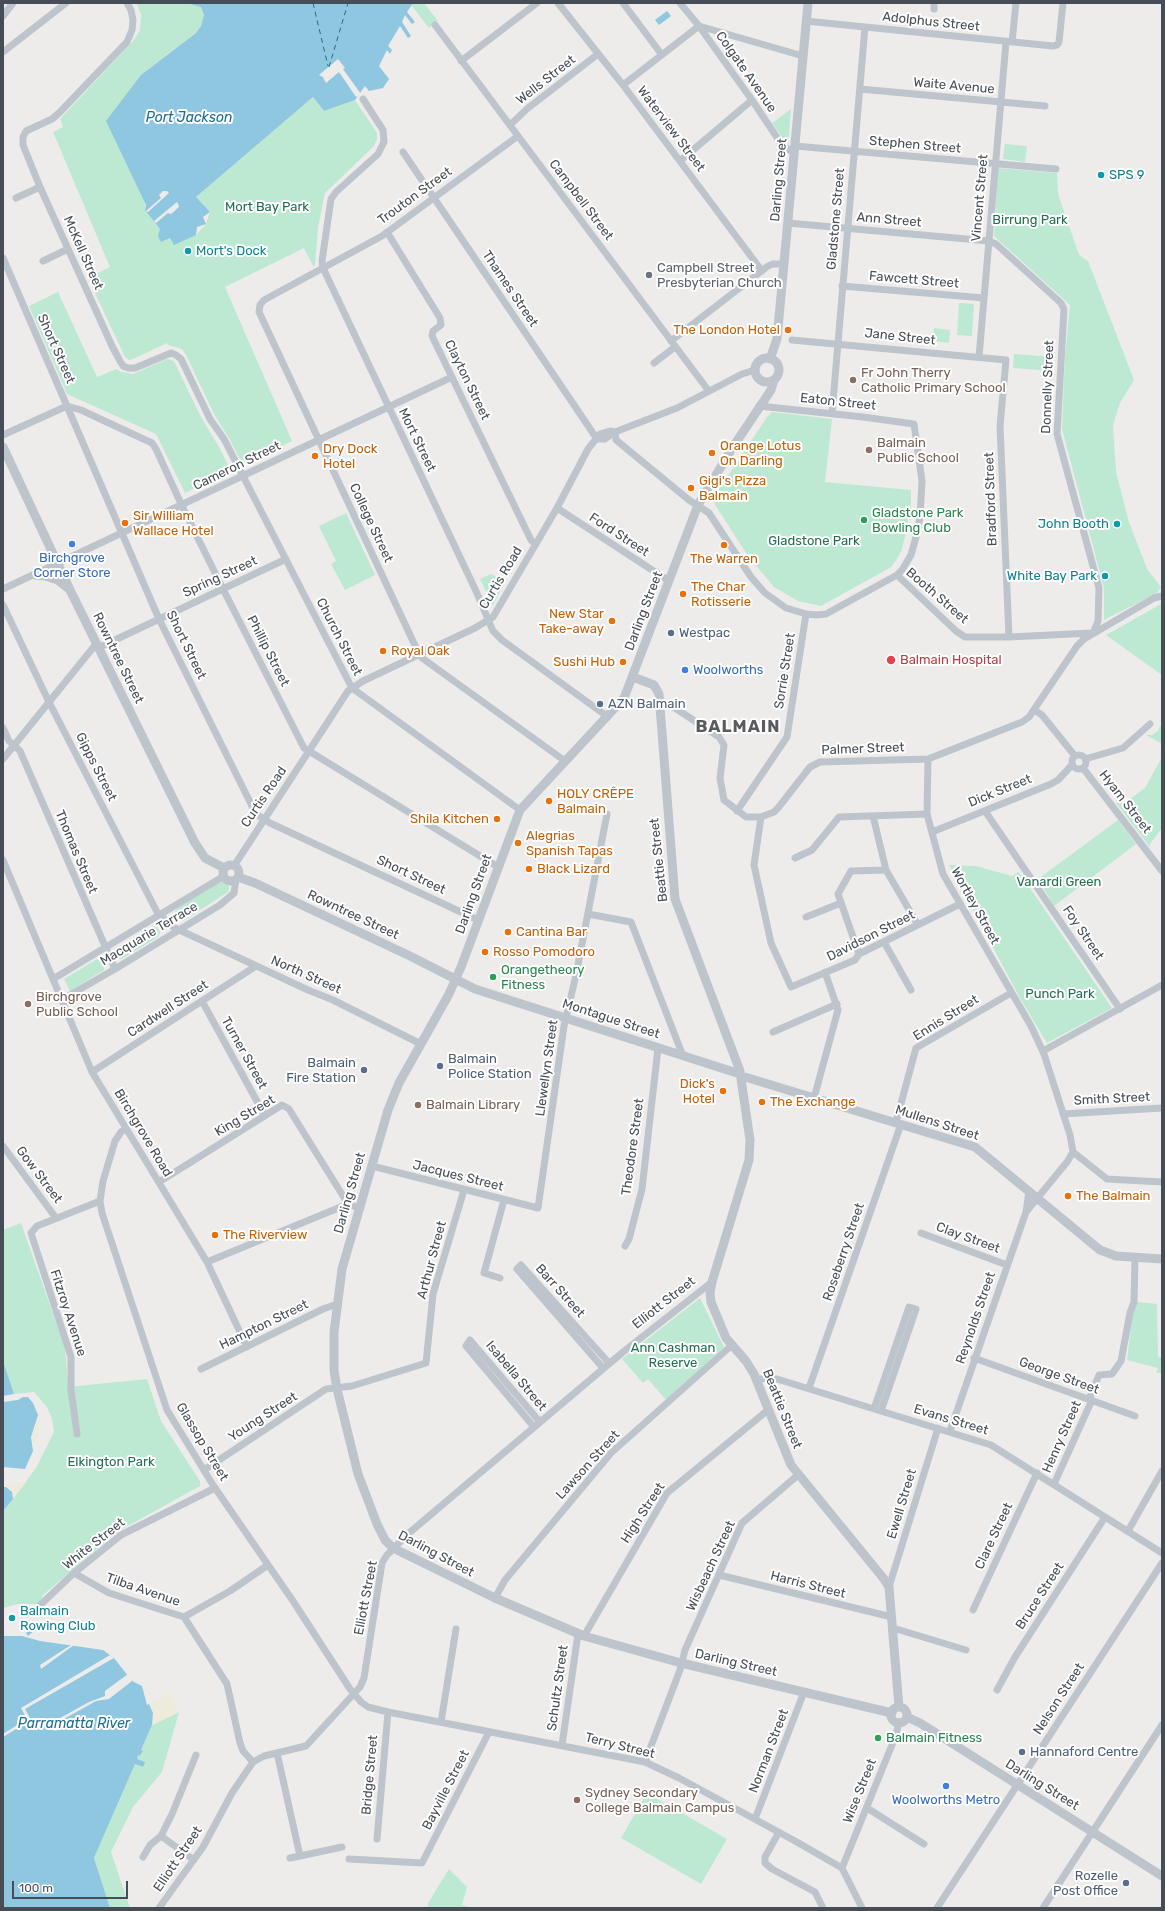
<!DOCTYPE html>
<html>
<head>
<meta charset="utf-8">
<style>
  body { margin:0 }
  #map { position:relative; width:1165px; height:1911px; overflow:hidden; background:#eeeceb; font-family:Rubik,sans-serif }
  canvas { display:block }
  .frame { position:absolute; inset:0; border:4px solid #464d56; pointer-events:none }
  .scale { position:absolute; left:12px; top:1881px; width:116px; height:18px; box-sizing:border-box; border:2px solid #464d56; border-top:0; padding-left:5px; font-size:12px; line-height:14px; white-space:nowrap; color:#464d56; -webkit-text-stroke:3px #fff; paint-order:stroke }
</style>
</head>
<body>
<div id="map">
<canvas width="1165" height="1911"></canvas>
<div class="frame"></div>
<div class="scale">100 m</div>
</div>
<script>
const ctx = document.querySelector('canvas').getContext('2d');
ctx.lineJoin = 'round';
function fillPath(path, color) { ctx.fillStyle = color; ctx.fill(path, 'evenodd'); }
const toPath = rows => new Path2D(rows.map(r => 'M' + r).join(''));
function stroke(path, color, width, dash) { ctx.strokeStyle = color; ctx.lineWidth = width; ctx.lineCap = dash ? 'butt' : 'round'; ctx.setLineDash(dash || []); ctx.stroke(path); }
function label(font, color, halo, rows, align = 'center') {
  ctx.font = font + ' Rubik,sans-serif'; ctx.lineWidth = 4; ctx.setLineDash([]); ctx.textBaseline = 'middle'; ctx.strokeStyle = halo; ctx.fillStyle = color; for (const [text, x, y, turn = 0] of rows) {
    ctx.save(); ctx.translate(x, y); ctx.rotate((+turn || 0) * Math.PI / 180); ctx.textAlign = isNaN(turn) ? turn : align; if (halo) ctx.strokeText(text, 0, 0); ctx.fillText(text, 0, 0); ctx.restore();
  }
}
fillPath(toPath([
  [136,3,186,3,201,7,204,15,201,26,196,33,141,75,145,210,160,229,161,242,170,237,196,235,206,224,210,212,196,197,313,97,324,111,355,100,377,133,377,139,374,146,325,193,318,227,315,266,313,266,304,248,225,287,292,441,243,465,230,440,214,414,186,355,182,349,168,345,167,343,133,359,129,360,125,357,88,278,110,267,53,132,63,127,60,119,133,41,140,30,141,14],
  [413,3,424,3,438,21,429,28,411,5],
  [791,109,788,145,772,123],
  [1005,144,1027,146,1025,162,1003,159],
  [998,168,1057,173,1058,194,1079,255,1088,261,1134,380,1120,403,1113,425,1116,472,1129,522,1147,569,1161,587,1157,593,1104,620,1104,588,1062,429,1065,356,1070,305,994,236],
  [58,292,97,377,117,369,121,372,133,374,167,359,174,361,201,417,219,447,231,471,185,493,156,434,67,394,29,306],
  [959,303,974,304,972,336,957,335],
  [934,328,950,330,949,343,933,341],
  [1014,354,1053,357,1052,371,1013,368],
  [772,412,832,419,825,482,911,490,911,505,905,536,902,549,897,559,891,567,884,571,821,606,798,601,774,587,748,556,714,503,714,497,767,417],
  [346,513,375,575,345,590,331,564,336,561,319,526],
  [491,574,505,582,493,605,480,579],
  [1161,604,1162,606,1162,675,1106,635],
  [1160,726,1162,728,1162,744,1146,735,1152,735,1158,731],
  [1162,757,1162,828,1150,844,1150,847,1116,803,1126,802,1145,788],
  [1118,820,1136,844,1054,906,1038,879],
  [949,865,976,866,1012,876,1019,872,1112,1008,1047,1043,1020,998],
  [221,880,227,882,229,888,228,892,183,921,177,919,174,915,176,909],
  [156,926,160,932,158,937,122,959,116,958,114,955,116,948,152,927],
  [97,959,104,963,104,970,70,991,64,979],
  [21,1223,64,1345,66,1357,68,1387,147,1379,161,1421,200,1481,200,1486,117,1532,43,1595,39,1604,18,1604,3,1608,3,1511,36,1468,54,1432,52,1419,47,1407,34,1392,14,1394,3,1361,3,1230],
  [700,1298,724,1347,666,1400,648,1379,643,1383,622,1359],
  [1137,1302,1157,1304,1158,1357,1162,1358,1162,1373,1156,1373,1158,1368,1127,1360,1133,1311],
  [179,1712,162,1772,133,1807,111,1852,130,1908,110,1908,94,1858,135,1764,142,1767,136,1759,138,1755,141,1756,143,1751,141,1750,152,1725],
  [647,1793,727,1839,701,1884,621,1838],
  [449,1869,467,1887,462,1905,472,1908,428,1908,428,1903]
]), '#bde8d2');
fillPath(toPath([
  [38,1415,40,1430,33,1449,31,1437],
  [27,1481,13,1499,12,1492,6,1487,5,1484],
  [169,1692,179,1712,152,1725,153,1713,149,1704]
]), '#eeebdd');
fillPath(toPath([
  [186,3,413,3,407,12,415,22,412,24,405,15,402,22,411,36,408,38,400,26,388,46,392,50,390,54,387,50,379,66,389,79,383,88,369,91,365,86,355,100,324,111,313,97,196,197,210,212,203,217,206,224,197,227,196,235,174,245,170,238,161,242,158,236,160,229,145,210,146,205,106,121,141,75,196,33,201,26,204,15,201,7],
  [667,11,671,16,659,25,655,20],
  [3,1361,14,1394,3,1396],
  [23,1397,28,1397,33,1403,38,1415,31,1437,33,1451,25,1469,3,1467,3,1402,18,1400],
  [3,1487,6,1487,12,1492,13,1499,3,1511],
  [36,1623,41,1625,28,1636,26,1633],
  [3,1636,22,1636,40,1641,103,1650,114,1658,132,1681,142,1686,147,1705,149,1704,153,1713,152,1725,141,1750,143,1751,140,1756,138,1755,137,1759,145,1762,143,1767,135,1764,94,1858,110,1908,3,1908]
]), '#8fc6e0');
fillPath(toPath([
  [338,59,345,68,343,69,361,94,356,97,339,72,326,83,323,77,319,75],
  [163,191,167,191,169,193,148,212,146,211,161,198,159,195],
  [177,202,179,206,178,208,171,214,168,213,156,223,154,221],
  [71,1645,74,1645,41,1669,40,1665],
  [110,1655,114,1658,25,1709,31,1720,3,1737,3,1734,27,1719,21,1708],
  [128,1674,132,1681,109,1699,96,1701,55,1724,58,1730,54,1731,51,1723,89,1702,105,1696,105,1691]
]), '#eeeceb');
stroke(toPath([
  [313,3,328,66],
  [329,67,348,3]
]), '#1c6d93', 1, [5, 4]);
stroke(toPath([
  [127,3,131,10,133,20,132,30,127,42,59,113,52,119,26,131,23,137,23,145,40,187,112,346,120,361,123,366,128,368,135,368,171,353,176,355,181,359,210,419,224,439,352,688,520,810],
  [558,3,623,85,762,271],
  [623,3,662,55],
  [680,3,699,26,752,100,780,142,789,150,794,152],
  [934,9,934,3],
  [3,16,13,3],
  [806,21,1053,46,1057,45,1059,42,1063,3],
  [435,25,708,390],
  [699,26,803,56],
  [1012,42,1016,3],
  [3,52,66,3],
  [461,61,537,3],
  [623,85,699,26],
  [860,89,1045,106],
  [363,99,383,130,384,142,378,154,336,192,331,199,322,261,323,268,476,591,493,631,502,640,608,717],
  [510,125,528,108,598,54],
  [518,136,382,236,264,300,260,305,259,312,419,654,422,658,565,761],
  [795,146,1056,169],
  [403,152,597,439],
  [680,161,752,100],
  [16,198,40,187],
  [788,223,989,241,996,244,1061,303,1064,309,1057,434,1099,588,1098,621,1093,633],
  [387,232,440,318,441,325,433,331,432,336,531,540,535,544],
  [3,258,159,619,256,814,270,823,478,920],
  [43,261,68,249],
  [842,286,984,298],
  [792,340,1006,360,1000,426,1009,637],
  [671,341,768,266,773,264,784,264],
  [979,357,1006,42],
  [654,363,675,347],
  [759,406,863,417,914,424,922,481,920,517,916,537,911,555,902,570,897,575],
  [832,413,865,27],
  [615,432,616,440,689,500,709,513,751,577,765,593,786,608,806,614,817,615,826,614,897,575,956,631,965,637,1009,637,1092,633],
  [3,435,67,406,81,410,152,443,156,449,182,506,223,589,304,748,498,867],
  [597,439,605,439,615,432,677,408,742,374,755,370],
  [557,508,669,581],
  [35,576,45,577,57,581,69,590],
  [3,589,452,377],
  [3,605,49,702,157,912,173,927,308,990,333,1000,421,1044],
  [98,648,286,559],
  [660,701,669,704,719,737,724,745,720,778,724,800,746,817,761,817,774,812,778,808,810,767,820,762,928,759,1022,722,1029,717,1077,646,1084,639,1154,598,1162,596],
  [1034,710,1042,715,1075,756],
  [3,728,9,741,20,751,115,969],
  '1072 762a7 7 0 1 1 14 0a7 7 0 1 1-14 0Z',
  [3,759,96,644],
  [928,759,927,814,943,874,1031,1026,1044,1054,1070,1135,1073,1152,1067,1162,1026,1212],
  [1085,759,1123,748,1150,724],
  [1083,768,1162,871],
  [737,811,787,737,806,614],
  [985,811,1120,1009],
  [873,816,886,870,918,925],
  [761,817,754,865,771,943,791,987,855,960,859,954,960,904],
  [932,832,1051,784,1058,780,1072,765],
  [795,858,812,850,839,817,927,814],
  [3,860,92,1072,207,1262,247,1347],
  [234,866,348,691,363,681,475,628,493,617,557,508,588,449,600,434,610,431,615,432],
  [588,914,631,922,683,1056],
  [806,917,841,903],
  [884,942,911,990],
  [859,954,838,894,851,871,886,870],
  [53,979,224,876],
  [63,999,115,969,220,905,234,893,236,879],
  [202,1001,265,1116],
  [773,1032,837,1004],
  [1043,1051,1162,985],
  [92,1072,256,966],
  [814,1098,838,1010,825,972],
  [1063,1114,1162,1108],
  [896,1122,916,1048,1011,993],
  [126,1128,121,1132,115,1141,103,1181,100,1201,102,1213,167,1410,213,1485,293,1601,350,1689,361,1702,368,1707,388,1712,645,1762,679,1778,795,1841,842,1868,862,1908],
  [3,1146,56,1218],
  [1073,1152,1107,1179,1162,1182],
  [372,1166,538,1208,564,1026,576,975,607,814],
  [159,1182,282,1105,289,1109,348,1204],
  [921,1233,1007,1265],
  [625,1246,629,1239,642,1189,658,1048],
  [207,1262,348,1204,359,1208],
  [500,1278,484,1273,504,1200],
  [974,1358,1135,1416],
  [603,1368,517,1269,521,1265,609,1363],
  [201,1369,323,1309,337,1304],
  [757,1380,766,1378,777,1379,991,1445,1162,1553],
  [809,1388,901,1124],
  [1089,1399,1099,1375,1112,1374,1121,1361,1130,1313,1134,1302,1135,1257],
  [874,1409,909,1307,916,1309,881,1411],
  [534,1427,466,1346,470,1340,540,1422],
  [950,1431,1026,1212,1029,1191],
  [77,1434,71,1390,71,1357,31,1233,37,1226,100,1201],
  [204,1470,326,1389,352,1386,426,1363,433,1294,464,1190],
  [1054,1484,1092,1400],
  [1128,1531,1162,1471],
  [74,1573,109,1593,184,1617],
  [719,1575,892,1617],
  [889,1587,938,1428],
  [495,1598,505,1580,611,1453,732,1345],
  [37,1608,74,1573,121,1535,215,1488],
  [973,1610,1037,1473],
  [184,1617,227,1684,240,1743,243,1751,253,1762],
  [184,1617,230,1591,268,1565],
  [893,1628,966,1650],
  [584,1636,667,1493,768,1410],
  [997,1690,1015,1657,1105,1517],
  [441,1722,456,1629],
  [562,1745,578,1634],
  [277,1753,300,1856,342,1847],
  [645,1762,680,1670,685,1650,742,1523,798,1475],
  [867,1808,924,1844],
  [755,1819,804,1692],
  [779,1832,765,1857,765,1863,772,1869,815,1892,823,1908],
  [377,1839,388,1712],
  [143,1857,150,1845,161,1836],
  [290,1858,300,1856],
  [349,1859,422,1863,489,1732],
  [194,1860,161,1836,172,1814,196,1755],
  [842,1868,896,1735,899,1722],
  [159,1908,203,1847,232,1793,253,1762,264,1756,306,1746,360,1687,364,1678,382,1563,387,1555,409,1533,623,1352,712,1282],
  [937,1908,1162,1563],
  [1043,1908,1162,1725]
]), '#bec4cc', 7);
stroke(toPath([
  '755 370a12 12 0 1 1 24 0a12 12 0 1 1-24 0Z',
  [770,359,777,339,808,3],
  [774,380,771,390,731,450,698,505,624,698,520,810,461,967,449,994,399,1083,388,1110,342,1269,334,1332,334,1370,337,1389,358,1474,377,1524,385,1540,393,1548,495,1598,584,1636,681,1663,892,1713],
  [3,447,70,590,195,843,205,858,224,868],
  [633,677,654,685,659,694,675,899,740,1071],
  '223 873a8 8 0 1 1 16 0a8 8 0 1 1-16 0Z',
  [238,877,255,883,410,956,475,989,737,1073],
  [745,1077,975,1147,1100,1250,1116,1256,1162,1259],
  [741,1079,750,1140,749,1160,712,1282,710,1293,711,1302,726,1338,746,1361,754,1374,791,1465,884,1579,889,1587,899,1707],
  '891 1715a8 8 0 1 1 16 0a8 8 0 1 1-16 0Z',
  [907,1717,920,1723,1162,1876]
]), '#bec4cc', 9);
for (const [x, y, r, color] of [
  [1101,175,4,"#0f9aa8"],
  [188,251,4,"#0f9aa8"],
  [649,275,4,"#6b7280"],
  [788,330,4,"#e8710a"],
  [853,380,4,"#8d6e63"],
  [869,450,4,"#8d6e63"],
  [712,453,4,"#e8710a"],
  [315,456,4,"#e8710a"],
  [691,488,4,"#e8710a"],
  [864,520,4,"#2e9e5b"],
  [125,523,4,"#e8710a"],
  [1117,524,4,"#0f9aa8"],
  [72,544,4,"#3f7fe0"],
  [724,545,4,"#e8710a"],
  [1105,576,4,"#0f9aa8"],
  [683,594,4,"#e8710a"],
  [612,621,4,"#e8710a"],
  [671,633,4,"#5c6f8a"],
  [383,651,4,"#e8710a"],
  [891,660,5,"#e0444e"],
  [623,662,4,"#e8710a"],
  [685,670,4,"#3f7fe0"],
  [600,704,4,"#5c6f8a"],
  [549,801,4,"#e8710a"],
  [497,819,4,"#e8710a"],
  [518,843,4,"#e8710a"],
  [529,869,4,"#e8710a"],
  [508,932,4,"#e8710a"],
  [485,952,4,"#e8710a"],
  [493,977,4,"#2e9e5b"],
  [28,1004,4,"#8d6e63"],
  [440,1066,4,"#5c6f8a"],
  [364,1070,4,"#5c6f8a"],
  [723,1091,4,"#e8710a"],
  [762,1102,4,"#e8710a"],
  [418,1105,4,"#8d6e63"],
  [1068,1196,4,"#e8710a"],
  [215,1235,4,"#e8710a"],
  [12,1618,4,"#0f9aa8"],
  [878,1738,4,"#2e9e5b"],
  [1022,1752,4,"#5c6f8a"],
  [946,1786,4,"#3f7fe0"],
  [577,1800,4,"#8d6e63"],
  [1126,1883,4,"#5c6f8a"]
]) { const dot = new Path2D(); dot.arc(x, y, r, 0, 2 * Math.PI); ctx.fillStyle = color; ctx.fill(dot); stroke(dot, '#fff', 1.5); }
label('13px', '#464d56', '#fff', [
  ["Adolphus Street",931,22,6],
  ["Colgate Avenue",746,72,55],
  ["Wells Street",546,80,-38],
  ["Waite Avenue",954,86,5],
  ["Waterview Street",671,129,53],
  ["Stephen Street",915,145,5],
  ["Darling Street",779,180,-85],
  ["Trouton Street",415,196,-36],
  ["Vincent Street",980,198,-85],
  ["Campbell Street",581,200,53],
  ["Gladstone Street",836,219,-85],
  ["Ann Street",889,220,5],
  ["McKell Street",83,253,66],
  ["Fawcett Street",914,280,5],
  ["Thames Street",510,289,56],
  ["Jane Street",900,337,6],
  ["Short Street",56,349,66],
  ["Clayton Street",467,380,64],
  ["Donnelly Street",1048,387,-88],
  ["Eaton Street",838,402,6],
  ["Mort Street",417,440,64],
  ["Cameron Street",237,466,-26],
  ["Bradford Street",991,499,-92],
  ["College Street",371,523,65],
  ["Ford Street",619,535,33],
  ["Spring Street",220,577,-25],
  ["Curtis Road",501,578,-59],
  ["Booth Street",937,596,41],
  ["Darling Street",644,611,-69],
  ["Church Street",339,637,63],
  ["Short Street",186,645,64],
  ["Phillip Street",268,651,63],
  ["Rowntree Street",118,658,64],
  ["Sorrie Street",785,671,-81],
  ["Palmer Street",863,749,-2],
  ["Gipps Street",96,767,63],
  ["Dick Street",1000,791,-22],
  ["Curtis Road",264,797,-56],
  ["Hyam Street",1125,802,52],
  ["Thomas Street",76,852,67],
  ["Beattie Street",659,860,-96],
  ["Short Street",411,875,25],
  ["Darling Street",474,894,-70],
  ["Wortley Street",975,906,61],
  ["Rowntree Street",353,915,25],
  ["Foy Street",1083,933,56],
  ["Macquarie Terrace",149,934,-31],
  ["Davidson Street",871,936,-27],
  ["North Street",306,975,24],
  ["Cardwell Street",168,1009,-33],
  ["Ennis Street",946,1018,-32],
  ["Montague Street",611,1019,18],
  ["Turner Street",244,1053,61],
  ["Llewellyn Street",547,1068,-82],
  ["Smith Street",1112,1099,-3],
  ["King Street",245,1116,-31],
  ["Mullens Street",937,1123,18],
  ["Birchgrove Road",143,1133,59],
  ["Theodore Street",633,1147,-82],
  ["Gow Street",39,1175,53],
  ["Jacques Street",458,1176,14],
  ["Darling Street",350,1193,-74],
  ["Clay Street",968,1238,20],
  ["Roseberry Street",844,1252,-71],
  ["Arthur Street",432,1260,-75],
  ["Barr Street",560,1291,48],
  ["Elliott Street",664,1303,-38],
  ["Fitzroy Avenue",68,1313,72],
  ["Reynolds Street",976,1318,-71],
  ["Hampton Street",264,1325,-26],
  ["Isabella Street",516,1376,50],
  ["George Street",1059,1376,20],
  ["Beattie Street",782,1409,68],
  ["Young Street",263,1417,-33],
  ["Evans Street",951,1420,17],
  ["Henry Street",1062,1437,-66],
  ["Glassop Street",202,1442,59],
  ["Lawson Street",588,1465,-48],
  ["Ewell Street",902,1504,-73],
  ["High Street",643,1513,-57],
  ["Clare Street",994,1536,-65],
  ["White Street",94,1544,-38],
  ["Darling Street",436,1554,28],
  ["Wisbeach Street",711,1566,-65],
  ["Harris Street",808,1585,14],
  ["Tilba Avenue",143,1590,19],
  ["Bruce Street",1040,1596,-57],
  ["Elliott Street",366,1598,-79],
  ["Darling Street",736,1663,13],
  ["Schultz Street",558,1688,-82],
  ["Nelson Street",1059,1699,-57],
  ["Terry Street",620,1746,14],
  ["Norman Street",769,1751,-69],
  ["Bridge Street",370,1775,-85],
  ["Darling Street",1042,1785,32],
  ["Bayville Street",446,1790,-63],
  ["Wise Street",860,1791,-68],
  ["Elliott Street",178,1859,-56]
]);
label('13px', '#0d838f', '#fff', [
  ["SPS 9",1109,175],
  ["Mort's Dock",196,251],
  ["John Booth",1109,524,"right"],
  ["White Bay Park",1097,576,"right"],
  ["Balmain",20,1611],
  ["Rowing Club",20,1626]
], 'left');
label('13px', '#206e4f', '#fff', [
  ["Mort Bay Park",267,207],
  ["Birrung Park",1030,220],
  ["Gladstone Park",814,541],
  ["Vanardi Green",1059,882],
  ["Punch Park",1060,994],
  ["Ann Cashman",673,1348],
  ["Reserve",673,1363],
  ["Elkington Park",111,1462]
]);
label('13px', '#5b616d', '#fff', [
  ["Campbell Street",657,268],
  ["Presbyterian Church",657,283]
], 'left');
label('13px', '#c56008', '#fff', [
  ["The London Hotel",780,330,"right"],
  ["Orange Lotus",720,446],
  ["On Darling",720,461],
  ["Dry Dock",323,449],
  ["Hotel",323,464],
  ["Gigi's Pizza",699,481],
  ["Balmain",699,496],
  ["Sir William",133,516],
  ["Wallace Hotel",133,531],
  ["The Warren",724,559,"center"],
  ["The Char",691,587],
  ["Rotisserie",691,602],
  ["New Star",604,614,"right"],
  ["Take-away",604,629,"right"],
  ["Royal Oak",391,651],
  ["Sushi Hub",615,662,"right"],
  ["HOLY CRÊPE",557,794],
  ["Balmain",557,809],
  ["Shila Kitchen",489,819,"right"],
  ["Alegrias",526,836],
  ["Spanish Tapas",526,851],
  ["Black Lizard",537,869],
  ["Cantina Bar",516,932],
  ["Rosso Pomodoro",493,952],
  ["Dick's",715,1084,"right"],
  ["Hotel",715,1099,"right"],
  ["The Exchange",770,1102],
  ["The Balmain",1076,1196],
  ["The Riverview",223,1235]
], 'left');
label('13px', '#785e54', '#fff', [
  ["Fr John Therry",861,373],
  ["Catholic Primary School",861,388],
  ["Balmain",877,443],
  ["Public School",877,458],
  ["Birchgrove",36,997],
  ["Public School",36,1012],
  ["Balmain Library",426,1105],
  ["Sydney Secondary",585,1793],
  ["College Balmain Campus",585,1808]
], 'left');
label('13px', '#27864d', '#fff', [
  ["Gladstone Park",872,513],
  ["Bowling Club",872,528],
  ["Orangetheory",501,970],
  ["Fitness",501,985],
  ["Balmain Fitness",886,1738]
], 'left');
label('13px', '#366cbe', '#fff', [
  ["Birchgrove",72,558],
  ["Corner Store",72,573],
  ["Woolworths",693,670,"left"],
  ["Woolworths Metro",946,1800]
]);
label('13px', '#4e5e75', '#fff', [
  ["Westpac",679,633],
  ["AZN Balmain",608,704],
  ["Balmain",448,1059],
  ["Police Station",448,1074],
  ["Balmain",356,1063,"right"],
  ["Fire Station",356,1078,"right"],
  ["Hannaford Centre",1030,1752],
  ["Rozelle",1118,1876,"right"],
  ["Post Office",1118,1891,"right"]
], 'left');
label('13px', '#be3a42', '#fff', [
  ["Balmain Hospital",900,660]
], 'left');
label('italic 14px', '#1c6d93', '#fff', [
  ["Port Jackson",189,118],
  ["Parramatta River",74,1724]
]);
ctx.letterSpacing = '1px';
label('bold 17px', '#595b5f', '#fff', [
  ["BALMAIN",738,727]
]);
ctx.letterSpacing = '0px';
</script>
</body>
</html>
